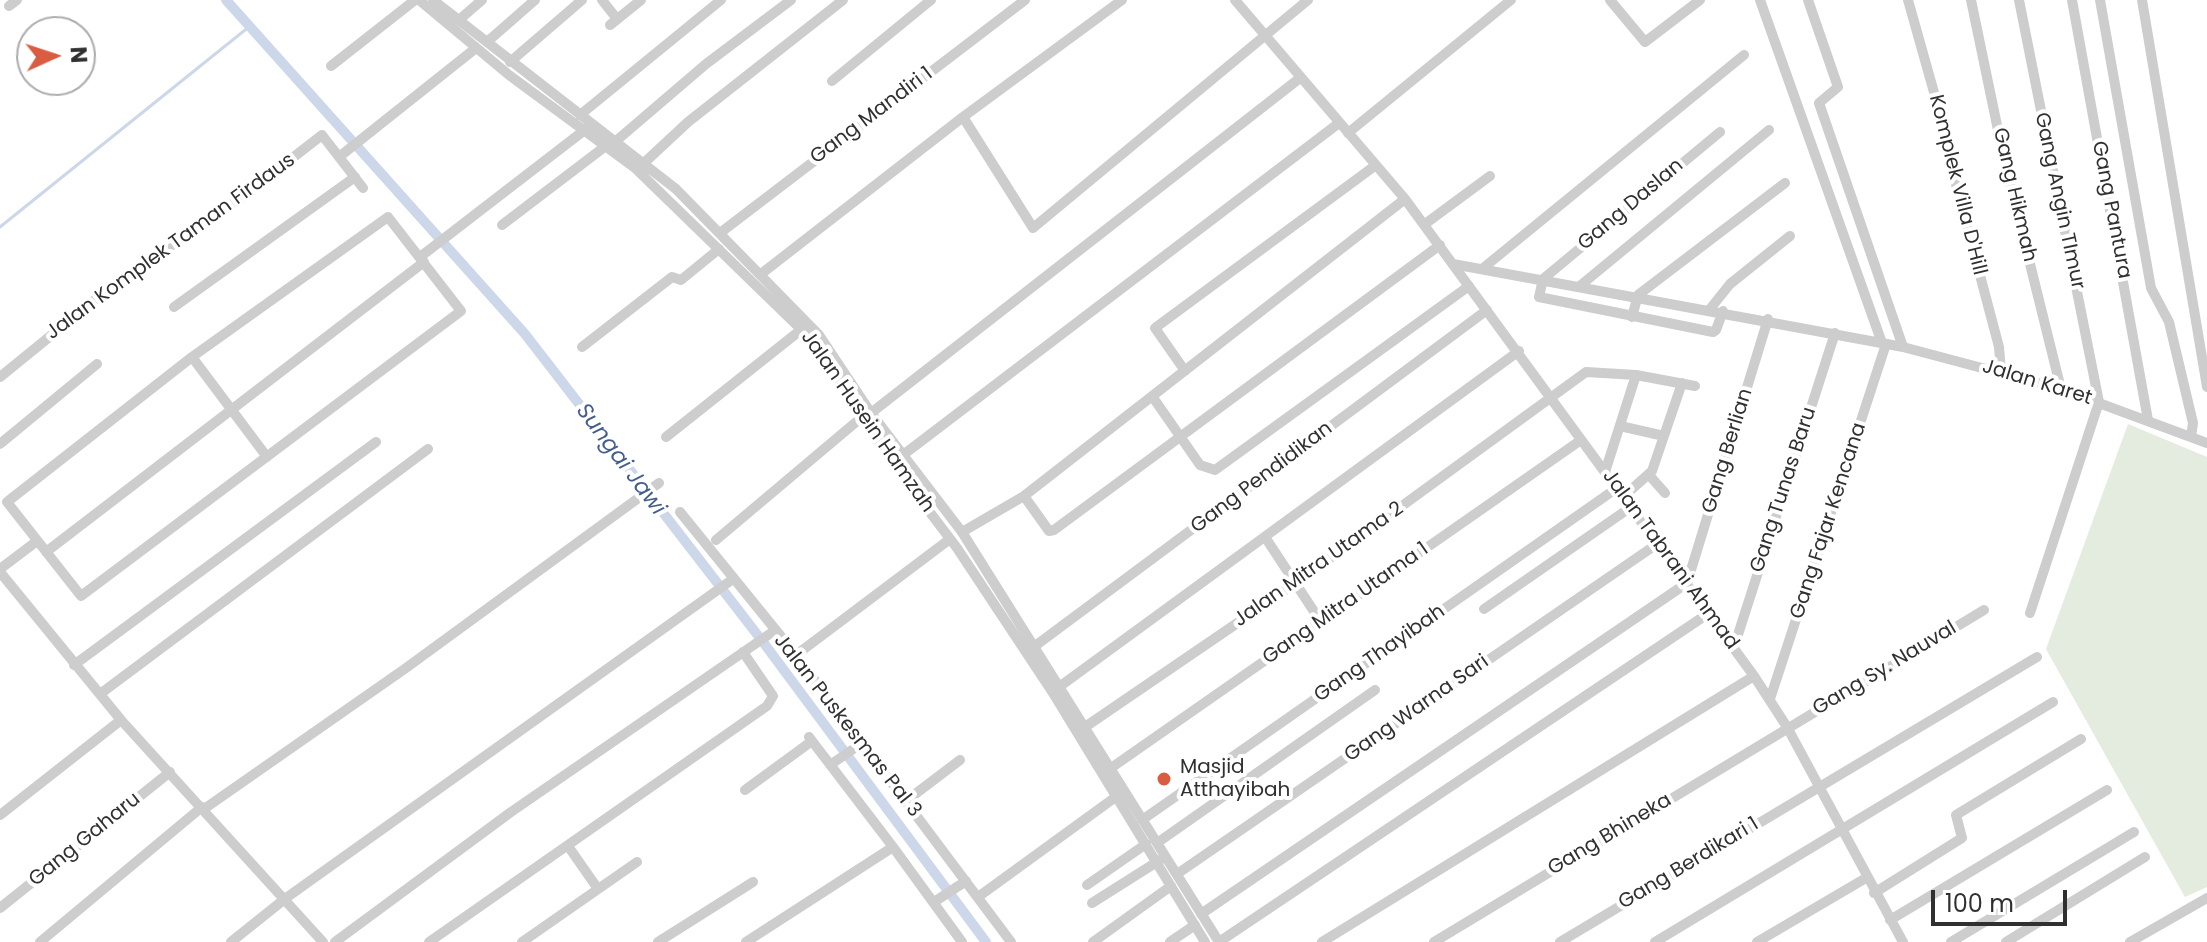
<!DOCTYPE html>
<html>
<head>
<meta charset="utf-8">
<style>
  body { margin:0 }
  #map { position:relative; width:2207px; height:942px; overflow:hidden; background:#fff; font-family:Poppins,sans-serif }
  canvas { display:block }
  .north { position:absolute; left:16px; top:16px; width:80px; height:80px; box-sizing:border-box; background:#fff; border:2px solid #acacac; border-radius:50%; rotate:87deg; font-size:22px; font-weight:700; line-height:32px; text-align:center; color:#303030 }
  .north::after { content:''; display:block; margin:auto; width:28px; height:36px; background:#d85d41; clip-path:polygon(50% 0,100% 100%,50% 72%,0 100%) }
  .scale { position:absolute; left:1931px; top:890px; width:136px; height:36px; box-sizing:border-box; border:4px solid #303030; border-top:0; padding-left:10px; font-size:24px; line-height:28px; white-space:nowrap; color:#303030; -webkit-text-stroke:6px #fff; paint-order:stroke }
</style>
</head>
<body>
<div id="map">
<canvas width="2207" height="942"></canvas>
<div class="north">N</div>
<div class="scale">100 m</div>
</div>
<script>
const ctx = document.querySelector('canvas').getContext('2d');
ctx.lineJoin = 'round';
function fillPath(path, color) { ctx.fillStyle = color; ctx.fill(path, 'evenodd'); }
const toPath = rows => new Path2D(rows.map(r => 'M' + r).join(''));
function stroke(path, color, width, dash) { ctx.strokeStyle = color; ctx.lineWidth = width; ctx.lineCap = dash ? 'butt' : 'round'; ctx.setLineDash(dash || []); ctx.stroke(path); }
function label(font, color, halo, rows, align = 'center') {
  ctx.font = font + ' Poppins,sans-serif'; ctx.lineWidth = 8; ctx.setLineDash([]); ctx.textBaseline = 'middle'; ctx.strokeStyle = halo; ctx.fillStyle = color; for (const [text, x, y, turn = 0] of rows) {
    ctx.save(); ctx.translate(x, y); ctx.rotate((+turn || 0) * Math.PI / 180); ctx.textAlign = isNaN(turn) ? turn : align; if (halo) ctx.strokeText(text, 0, 0); ctx.fillText(text, 0, 0); ctx.restore();
  }
}
fillPath(toPath([
  [2128,424,2207,457,2207,887,2185,897,2046,649]
]), '#e3ecdf');
stroke(toPath([
  [0,227,250,26]
]), '#cdd7ea', 3);
stroke(toPath([
  [226,0,525,334,763,642,986,942]
]), '#cdd7ea', 10);
stroke(toPath([
  [419,0,509,75,635,168,812,340,894,465,957,548,1053,693,1205,942],
  [433,0,676,189,819,335,871,413,962,532,1219,942,1709,613],
  [602,0,617,19],
  [1235,0,1405,199,1754,676,1787,727,1903,942],
  [1610,0,1645,42,1700,0],
  [1760,0,1882,343],
  [1808,0,1838,87,1819,103,1903,347],
  [1908,0,1955,167,1953,173,1999,347,2001,371],
  [1971,0,2004,159,2061,389],
  [2019,0,2099,402,2030,613],
  [2072,0,2148,420],
  [2100,0,2151,288,2169,322,2193,423,2191,437],
  [2142,0,2207,387],
  [9,6,17,0],
  [459,20,482,0],
  [610,25,641,0],
  [487,42,535,0],
  [510,62,582,0],
  [331,66,415,0],
  [832,81,931,0],
  [580,115,721,0],
  [963,117,1033,228,1308,0],
  [1720,132,1543,279,1539,297,1713,332,1716,330,1723,311],
  [1348,133,1511,0],
  [616,141,706,64,791,0],
  [644,163,688,122,843,0],
  [363,188,339,157,476,48],
  [388,217,461,311,81,596,7,502,192,357,388,217],
  [1425,224,1490,176],
  [502,225,607,145],
  [720,233,1025,0],
  [420,257,586,129],
  [1453,264,1903,347,2061,389,2207,443],
  [1482,269,1744,55],
  [761,274,963,117,1122,0],
  [1581,285,1769,130],
  [174,307,355,177],
  [1710,309,1730,284,1790,236],
  [1632,317,1638,295,1785,183],
  [582,347,672,277,681,280,719,249],
  [192,357,267,457],
  [1185,371,1155,328,1376,165],
  [0,377,107,290,246,194,322,135,339,157],
  [1152,396,1200,465,1215,470,1469,286],
  [871,413,1300,78],
  [1620,426,1664,436],
  [666,437,802,329],
  [0,444,97,364],
  [903,455,1339,123],
  [1605,472,1636,375],
  [1649,475,1665,493],
  [1024,496,1049,531,1054,530,1440,245],
  [1623,497,1652,471,1682,383],
  [680,512,796,655,1011,942],
  [962,532,1024,496,1405,199],
  [1265,537,1321,622],
  [716,540,862,417],
  [46,552,424,262],
  [0,569,37,541],
  [0,572,121,720,323,942],
  [1484,609,1631,507],
  [1035,646,1487,310],
  [1734,647,1835,333],
  [796,655,950,539],
  [74,665,376,442],
  [1059,687,1519,351],
  [100,694,428,449],
  [1770,699,1886,344],
  [1085,727,1296,583,1586,372,1636,375,1695,386],
  [809,737,893,847],
  [830,765,862,743],
  [1111,768,1581,440],
  [745,790,812,741],
  [906,801,960,760],
  [204,809,406,668,659,483],
  [0,815,121,720],
  [1142,820,1617,488],
  [1157,843,1375,690],
  [568,846,598,889],
  [1177,874,1657,544],
  [1087,885,1146,844],
  [1874,893,1962,838,1956,815,2081,739],
  [978,897,1117,796],
  [934,902,966,881],
  [1092,903,1160,860],
  [0,908,170,772],
  [1201,914,1687,583,1768,319],
  [1890,920,2107,790],
  [40,942,202,807],
  [231,942,286,898,733,579],
  [335,942,511,812,774,631],
  [429,942,767,706,773,696,743,652],
  [522,942,637,862],
  [658,942,753,882],
  [746,942,893,847,962,942],
  [1093,942,1171,886],
  [1170,942,1195,925],
  [1322,942,1754,676],
  [1434,942,1984,610],
  [1560,942,2037,657],
  [1655,942,2053,702],
  [1757,942,1866,878],
  [1951,942,2134,832],
  [2006,942,2145,857],
  [2130,942,2207,898]
]), '#cdcdcd', 10);
for (const [x, y, r, color] of [
  [1164,779,8,"#d85d41"]
]) { const dot = new Path2D(); dot.arc(x, y, r, 0, 2 * Math.PI); ctx.fillStyle = color; ctx.fill(dot); stroke(dot, '#fff', 3); }
label('20px', '#303030', '#fff', [
  ["Gang Mandiri 1",872,116,-37],
  ["Komplek Villa D'Hill",1957,185,76],
  ["Gang Hikmah",2014,195,77],
  ["Gang Angin TImur",2059,201,78],
  ["Gang Daslan",1631,205,-40],
  ["Gang Pantura",2111,210,79],
  ["Jalan Komplek Taman Firdaus",171,247,-36],
  ["Jalan Karet",2037,383,17],
  ["Jalan Husein Hamzah",867,422,55],
  ["Gang Berlian",1728,451,-73],
  ["Gang Pendidikan",1262,478,-37],
  ["Gang Tunas Baru",1784,490,-72],
  ["Gang Fajar Kencana",1829,521,-72],
  ["Jalan Tabrani Ahmad",1670,560,54],
  ["Jalan Mitra Utama 2",1319,565,-35],
  ["Gang Mitra Utama 1",1346,604,-35],
  ["Gang Thayibah",1380,654,-35],
  ["Gang Sy. Nauval",1885,669,-31],
  ["Gang Warna Sari",1417,709,-35],
  ["Jalan Puskesmas Pal 3",847,726,52],
  ["Gang Bhineka",1610,835,-31],
  ["Gang Gaharu",85,840,-39],
  ["Gang Berdikari 1",1689,864,-31]
]);
label('20px', '#303030', '#fff', [
  ["Masjid",1180,768],
  ["Atthayibah",1180,791]
], 'left');
label('italic 22px', '#445d8c', '#fff', [
  ["Sungai Jawi",620,460,53]
]);
</script>
</body>
</html>
